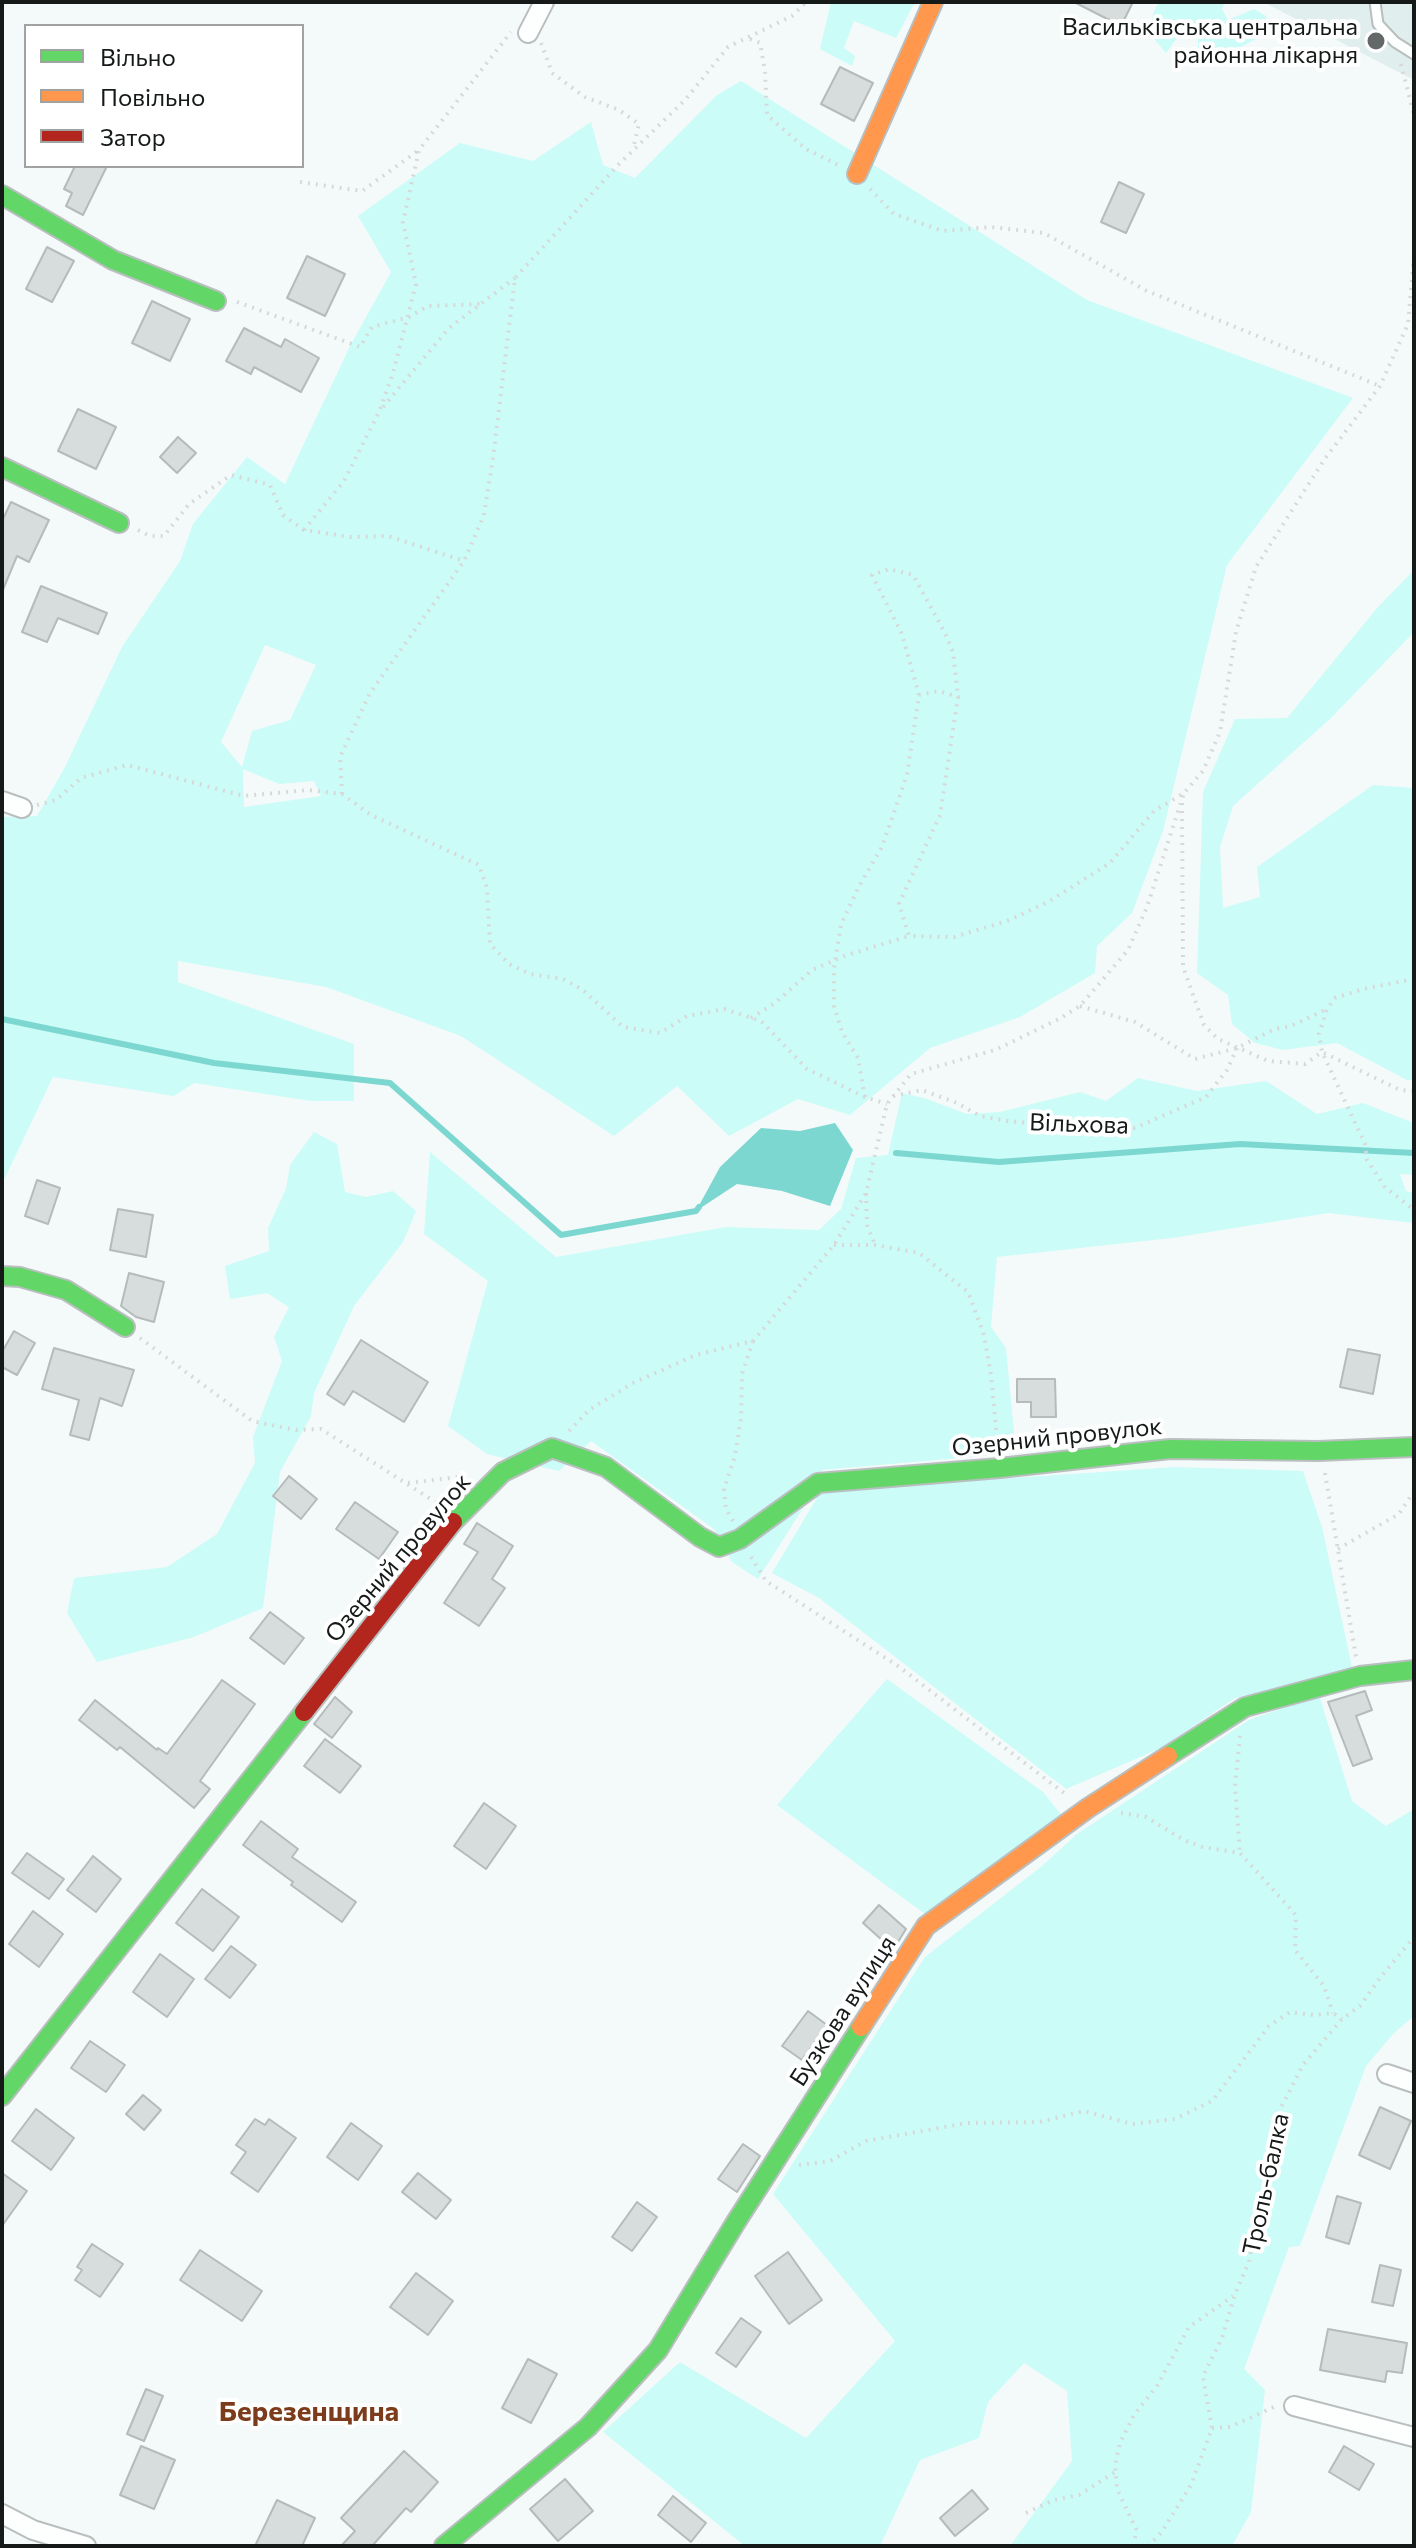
<!DOCTYPE html>
<html>
<head>
<meta charset="utf-8">
<style>
  body { margin:0 }
  #map { position:relative; width:1416px; height:2548px; overflow:hidden; background:#f4fafa; font-family:Commissioner,sans-serif }
  canvas { display:block }
  .frame { position:absolute; inset:0; border:4px solid #151a19; pointer-events:none }
  .legend { position:absolute; left:24px; top:24px; width:280px; height:144px; box-sizing:border-box; background:#fff; border:2px solid #a1a3a3; margin:0; padding:10px 14px; list-style:none; font-size:24px; color:#151a19 }
  .legend li { display:flex; align-items:center; gap:16px; height:40px }
  .legend b { width:40px; border:2px solid #a1a3a3 }
</style>
</head>
<body>
<div id="map">
<canvas width="1416" height="2548"></canvas>
<div class="frame"></div>
<ul class="legend">
<li><b style="height:10px;background:#63d668"></b>Вільно</li>
<li><b style="height:10px;background:#ff974d"></b>Повільно</li>
<li><b style="height:10px;background:#b3261e"></b>Затор</li>
</ul>
</div>
<script>
const ctx = document.querySelector('canvas').getContext('2d');
ctx.lineJoin = 'round';
function fillPath(path, color) { ctx.fillStyle = color; ctx.fill(path, 'evenodd'); }
const toPath = rows => new Path2D(rows.map(r => 'M' + r).join(''));
function stroke(path, color, width, dash) { ctx.strokeStyle = color; ctx.lineWidth = width; ctx.lineCap = dash ? 'butt' : 'round'; ctx.setLineDash(dash || []); ctx.stroke(path); }
function label(font, color, halo, rows, align = 'center') {
  ctx.font = font + ' Commissioner,sans-serif'; ctx.lineWidth = 8; ctx.setLineDash([]); ctx.textBaseline = 'middle'; ctx.strokeStyle = halo; ctx.fillStyle = color; for (const [text, x, y, turn = 0] of rows) {
    ctx.save(); ctx.translate(x, y); ctx.rotate((+turn || 0) * Math.PI / 180); ctx.textAlign = isNaN(turn) ? turn : align; if (halo) ctx.strokeText(text, 0, 0); ctx.fillText(text, 0, 0); ctx.restore();
  }
}
fillPath(toPath([
  [1263,2,1414,2,1414,80]
]), '#e0eeed');
fillPath(toPath([
  [831,2,915,2,896,38,854,21,844,48,855,56,852,66,820,49],
  [1159,2,1225,2,1222,9,1228,20,1254,9,1266,16,1270,32,1229,53,1197,57,1198,39,1187,24,1166,53,1148,32,1154,11],
  [741,81,1087,300,1353,398,1227,565,1163,831,1132,913,1097,946,1095,973,1020,1017,930,1048,850,1115,798,1099,729,1136,677,1086,614,1136,461,1036,326,987,178,961,178,982,354,1044,354,1101,311,1101,194,1083,174,1096,53,1077,2,1184,2,817,37,816,64,769,122,647,180,561,193,524,247,457,285,484,350,346,391,272,358,216,460,143,533,161,591,122,603,165,635,178,717,95],
  [265,645,316,665,290,720,252,731,242,767,221,742],
  [243,769,279,784,314,781,321,796,244,807],
  [1414,570,1414,632,1331,718,1233,806,1220,847,1223,908,1260,897,1257,867,1373,785,1414,788,1414,1080,1407,1080,1337,1043,1283,1050,1255,1043,1232,1024,1228,995,1197,973,1203,792,1235,719,1287,718,1377,608],
  [1138,1078,1197,1091,1266,1081,1317,1114,1363,1103,1414,1123,1414,1175,1400,1174,1406,1191,1414,1193,1414,1223,1328,1213,1172,1238,997,1257,991,1327,1006,1348,1016,1453,822,1470,812,1494,758,1579,732,1562,714,1529,591,1441,559,1471,487,1454,448,1426,488,1281,424,1234,430,1152,556,1257,726,1227,819,1230,841,1209,856,1158,888,1155,902,1093,924,1098,967,1114,1000,1112,1080,1092,1106,1101],
  [314,1132,337,1144,345,1192,366,1197,393,1191,416,1211,403,1242,354,1306,314,1393,311,1416,280,1472,263,1608,194,1637,97,1662,67,1613,74,1578,167,1567,217,1534,255,1463,253,1437,282,1361,274,1337,289,1307,267,1293,230,1299,225,1266,269,1251,268,1228,286,1189,290,1165],
  [1175,1467,1303,1471,1322,1527,1353,1672,1235,1698,1161,1748,1066,1789,819,1598,772,1573,821,1491],
  [887,1679,1043,1792,1063,1817,925,1914,777,1805],
  [1319,1695,1352,1801,1386,1826,1414,1809,1414,2016,1394,2033,1366,2066,1300,2246,1289,2247,1244,2369,1265,2390,1251,2512,1232,2546,1010,2546,1072,2461,1067,2391,1024,2363,988,2402,979,2438,920,2460,880,2546,745,2546,603,2432,680,2362,806,2438,895,2341,773,2194,925,1957,1042,1866,1077,1834,1249,1720]
]), '#cbfcf7');
fillPath(toPath([
  [835,1123,853,1150,830,1206,782,1191,737,1184,696,1211,720,1167,761,1128,800,1131]
]), '#7dd7d1');
stroke(toPath([
  [2,1019,214,1063,390,1083,561,1235,696,1211,699,1207],
  [896,1153,999,1162,1240,1144,1414,1153]
]), '#7dd7d1', 6);
const building = toPath([
  [1074,2,1133,2,1121,26,1074,2],
  [840,67,873,83,854,121,821,104,840,67],
  [75,166,107,166,83,215,66,206,72,193,64,189,75,166],
  [1119,182,1144,194,1126,233,1101,222,1119,182],
  [47,247,74,261,52,302,26,289,47,247],
  [307,256,345,274,325,316,287,298,307,256],
  [152,301,190,319,170,361,132,343,152,301],
  [244,328,281,347,285,339,319,358,301,392,254,367,251,374,226,361,244,328],
  [78,409,116,427,96,469,58,451,78,409],
  [178,437,196,453,177,473,160,457,178,437],
  [11,502,49,520,29,562,17,556,2,592,2,521,11,502],
  [41,586,107,613,98,634,58,618,47,642,22,632,41,586],
  [37,1180,60,1188,48,1224,25,1216,37,1180],
  [118,1209,153,1215,146,1257,110,1250,118,1209],
  [129,1273,164,1282,154,1322,136,1317,121,1306,129,1273],
  [14,1331,35,1343,17,1375,2,1367,2,1352,14,1331],
  [361,1340,428,1382,404,1422,353,1391,344,1405,327,1394,361,1340],
  [54,1348,134,1370,122,1406,100,1398,89,1440,70,1435,79,1400,42,1389,54,1348],
  [1348,1349,1380,1355,1373,1394,1340,1387,1348,1349],
  [1017,1379,1055,1379,1056,1417,1031,1417,1031,1402,1017,1402,1017,1379],
  [289,1476,317,1499,301,1519,273,1496,289,1476],
  [355,1502,398,1532,379,1559,336,1529,355,1502],
  [477,1523,513,1546,492,1579,505,1588,479,1626,444,1603,478,1552,464,1544,477,1523],
  [270,1612,304,1638,284,1664,250,1638,270,1612],
  [222,1680,255,1704,200,1781,210,1789,194,1808,120,1747,117,1750,79,1720,95,1700,157,1750,158,1748,167,1754,222,1680],
  [1365,1691,1372,1710,1356,1716,1372,1759,1353,1766,1328,1702,1365,1691],
  [335,1697,352,1712,332,1738,314,1724,335,1697],
  [325,1739,361,1766,340,1793,304,1766,325,1739],
  [484,1803,516,1826,486,1869,454,1846,484,1803],
  [261,1821,298,1849,292,1857,356,1902,342,1922,291,1885,293,1882,243,1845,261,1821],
  [27,1853,64,1879,49,1899,12,1873,27,1853],
  [93,1856,121,1879,96,1912,67,1890,93,1856],
  [202,1889,239,1917,213,1951,176,1923,202,1889],
  [879,1905,906,1929,893,1950,863,1923,879,1905],
  [33,1911,63,1934,39,1967,9,1944,33,1911],
  [231,1946,256,1965,230,1998,205,1979,231,1946],
  [160,1954,194,1979,167,2017,133,1992,160,1954],
  [808,2011,827,2025,802,2060,782,2046,808,2011],
  [90,2041,125,2065,106,2092,71,2068,90,2041],
  [143,2095,161,2110,144,2130,126,2114,143,2095],
  [1380,2107,1411,2121,1390,2169,1359,2155,1380,2107],
  [36,2109,74,2138,51,2170,12,2141,36,2109],
  [255,2119,265,2125,269,2119,296,2138,258,2192,231,2173,246,2152,236,2145,255,2119],
  [351,2123,382,2146,358,2180,327,2157,351,2123],
  [743,2144,760,2156,737,2192,718,2179,743,2144],
  [2,2173,27,2191,2,2226,2,2173],
  [418,2173,451,2200,436,2219,402,2192,418,2173],
  [1337,2196,1361,2203,1349,2244,1326,2237,1337,2196],
  [637,2202,657,2217,632,2251,612,2237,637,2202],
  [92,2244,123,2264,100,2297,75,2280,82,2270,77,2267,92,2244],
  [200,2250,262,2291,242,2321,180,2280,200,2250],
  [788,2252,822,2300,789,2324,755,2276,788,2252],
  [1380,2265,1401,2270,1393,2306,1372,2302,1380,2265],
  [416,2273,453,2301,428,2335,390,2307,416,2273],
  [741,2318,761,2332,736,2367,716,2353,741,2318],
  [1328,2329,1407,2343,1402,2373,1387,2371,1385,2382,1320,2370,1328,2329],
  [528,2359,557,2374,531,2423,502,2408,528,2359],
  [146,2389,163,2396,144,2441,127,2434,146,2389],
  [141,2446,175,2460,154,2509,120,2495,141,2446],
  [1344,2446,1374,2464,1359,2490,1329,2472,1344,2446],
  [404,2451,438,2482,411,2512,406,2508,372,2546,341,2546,355,2531,341,2518,404,2451],
  [565,2479,593,2511,558,2541,530,2509,565,2479],
  [972,2490,988,2509,955,2536,940,2518,972,2490],
  [673,2496,706,2523,691,2542,658,2515,673,2496],
  [277,2500,315,2518,302,2546,255,2546,277,2500]
]);
fillPath(building, '#d7dcdc');
stroke(building, '#b5baba', 2);
const lane = toPath([
  [1375,2,1378,24,1395,42,1414,54]
]);
const street = toPath([
  [528,33,544,2],
  [2,801,22,808],
  [1387,2074,1414,2083],
  [1294,2406,1414,2437],
  [2,2514,33,2530,86,2546]
]);
const fast = toPath([
  [2,195,113,260,216,301],
  [2,467,119,523],
  [2,1276,20,1277,66,1290,125,1327],
  [453,1522,503,1472,552,1448,606,1467,700,1537,719,1547,740,1539,818,1483,1000,1468,1170,1449,1318,1451,1414,1447],
  [1168,1756,1245,1707,1360,1676,1414,1670],
  [2,2096,304,1712],
  [444,2546,588,2427,658,2350,736,2222,861,2027]
]);
const slow = toPath([
  [857,174,933,2],
  [861,2027,926,1926,1088,1808,1168,1756]
]);
const jam = toPath([
  [304,1712,453,1522]
]);
stroke(lane, '#b9bebe', 13);
stroke(street, '#b9bebe', 22);
stroke(fast, '#b9bebe', 22);
stroke(slow, '#b9bebe', 22);
stroke(jam, '#b9bebe', 22);
stroke(toPath([
  [750,39,760,43,765,71,767,115,806,149,838,165],
  [541,43,552,73,585,97,619,110,639,124,633,149],
  [1401,64,1414,115],
  [300,182,362,191,419,150],
  [870,189,894,214,943,231,991,227,1044,233,1147,291,1380,386],
  [237,302,360,347,372,327,409,317,428,306,480,304],
  [383,407,449,328,515,278],
  [138,530,150,536,164,536,189,504,231,475,270,485,283,515,304,530,351,537,388,536,464,561],
  [304,530,344,481,379,412,393,373,416,284,403,222,419,150,511,32],
  [919,695,902,634,872,575,889,569,913,575,944,631,953,652,958,697],
  [342,794,340,757,370,693,464,561,484,515,493,458,515,278,618,165,685,100,728,47,792,16,806,2],
  [1182,803,1183,967,1204,1025,1218,1039,1268,1061,1305,1064,1322,1052],
  [37,805,56,800,81,778,127,765,244,796,308,790,342,794,371,815,479,865,487,888,490,944,509,964,530,974,563,979,583,990,623,1027,660,1033,687,1016,724,1009,761,1021,807,1069,865,1097,887,1104],
  [1414,979,1363,989,1335,998,1327,1009,1319,1034,1322,1052,1365,1144,1367,1160,1385,1187,1414,1210],
  [1080,1006,1135,1022,1195,1059,1237,1048,1275,1029,1291,1026,1327,1009],
  [751,1018,775,1003,812,970,847,955,909,936],
  [1324,1053,1400,1090,1414,1091],
  [893,1096,922,1090,957,1103,980,1116,1008,1121,1030,1123,1089,1119,1135,1128,1206,1097,1227,1070,1237,1048],
  [865,1097,858,1058,842,1032,834,1006,834,968,841,925,859,886,882,847,907,775,919,695,939,691,958,697,940,815,899,904,909,936,954,937,1007,921,1048,902,1110,863,1154,811,1184,793,1203,771,1220,732,1236,632,1256,567,1324,460,1380,386,1408,324,1414,255],
  [866,1193,867,1225,875,1245],
  [834,1245,875,1245,919,1253,968,1292,984,1335,991,1375,998,1449],
  [140,1338,252,1421,296,1430,321,1429,440,1505],
  [569,1431,589,1410,633,1383,696,1355,753,1341,834,1245,866,1193,887,1104,911,1074,995,1050,1059,1019,1080,1006,1128,950,1147,907,1184,793],
  [1325,1473,1356,1657],
  [408,1483,467,1476],
  [733,1521,726,1509,724,1489,735,1456,741,1418,742,1374,753,1341],
  [1338,1549,1399,1514,1414,1491],
  [751,1557,766,1581,898,1666,1068,1796],
  [1240,1736,1235,1786,1240,1853],
  [1121,1813,1146,1817,1184,1840,1202,1847,1240,1853,1296,1915,1295,1950,1324,1986,1333,2013],
  [799,2165,830,2161,866,2141,967,2123,1039,2122,1084,2111,1132,2124,1175,2119,1212,2101,1269,2026,1290,2012,1313,2015,1333,2013,1342,2019],
  [1212,2428,1230,2427,1276,2406],
  [1026,2513,1054,2500,1079,2495,1115,2472],
  [1134,2546,1136,2529,1117,2489,1115,2465,1120,2443,1134,2415,1157,2386,1189,2327,1233,2296],
  [1148,2546,1161,2533,1191,2485,1212,2428,1203,2376,1222,2338,1235,2294,1249,2262,1255,2224,1267,2188,1277,2115,1303,2065,1342,2019,1360,2006,1380,1978,1414,1937]
]), '#d7d9d9', 4, [2, 6]);
stroke(lane, '#fdfefe', 9);
stroke(street, '#fdfefe', 18);
stroke(fast, '#63d668', 18);
stroke(slow, '#ff974d', 18);
stroke(jam, '#b3261e', 18);
for (const [x, y, r, color] of [
  [1376,41,10,"#636868"]
]) { const dot = new Path2D(); dot.arc(x, y, r, 0, 2 * Math.PI); ctx.fillStyle = color; ctx.fill(dot); stroke(dot, '#fff', 3); }
label('24px', '#151a19', '#fff', [
  ["Васильківська центральна",1358,27],
  ["районна лікарня",1358,55]
], 'right');
label('24px', '#151a19', '#fff', [
  ["Вільхова",1079,1124,2],
  ["Озерний провулок",1057,1437,-6],
  ["Озерний провулок",398,1558,-50],
  ["Бузкова вулиця",843,2011,-57],
  ["Троль-балка",1266,2184,-78]
]);
label('bold 28px', '#7c3c1b', '#fff', [
  ["Березенщина",309,2412]
]);
</script>
</body>
</html>
